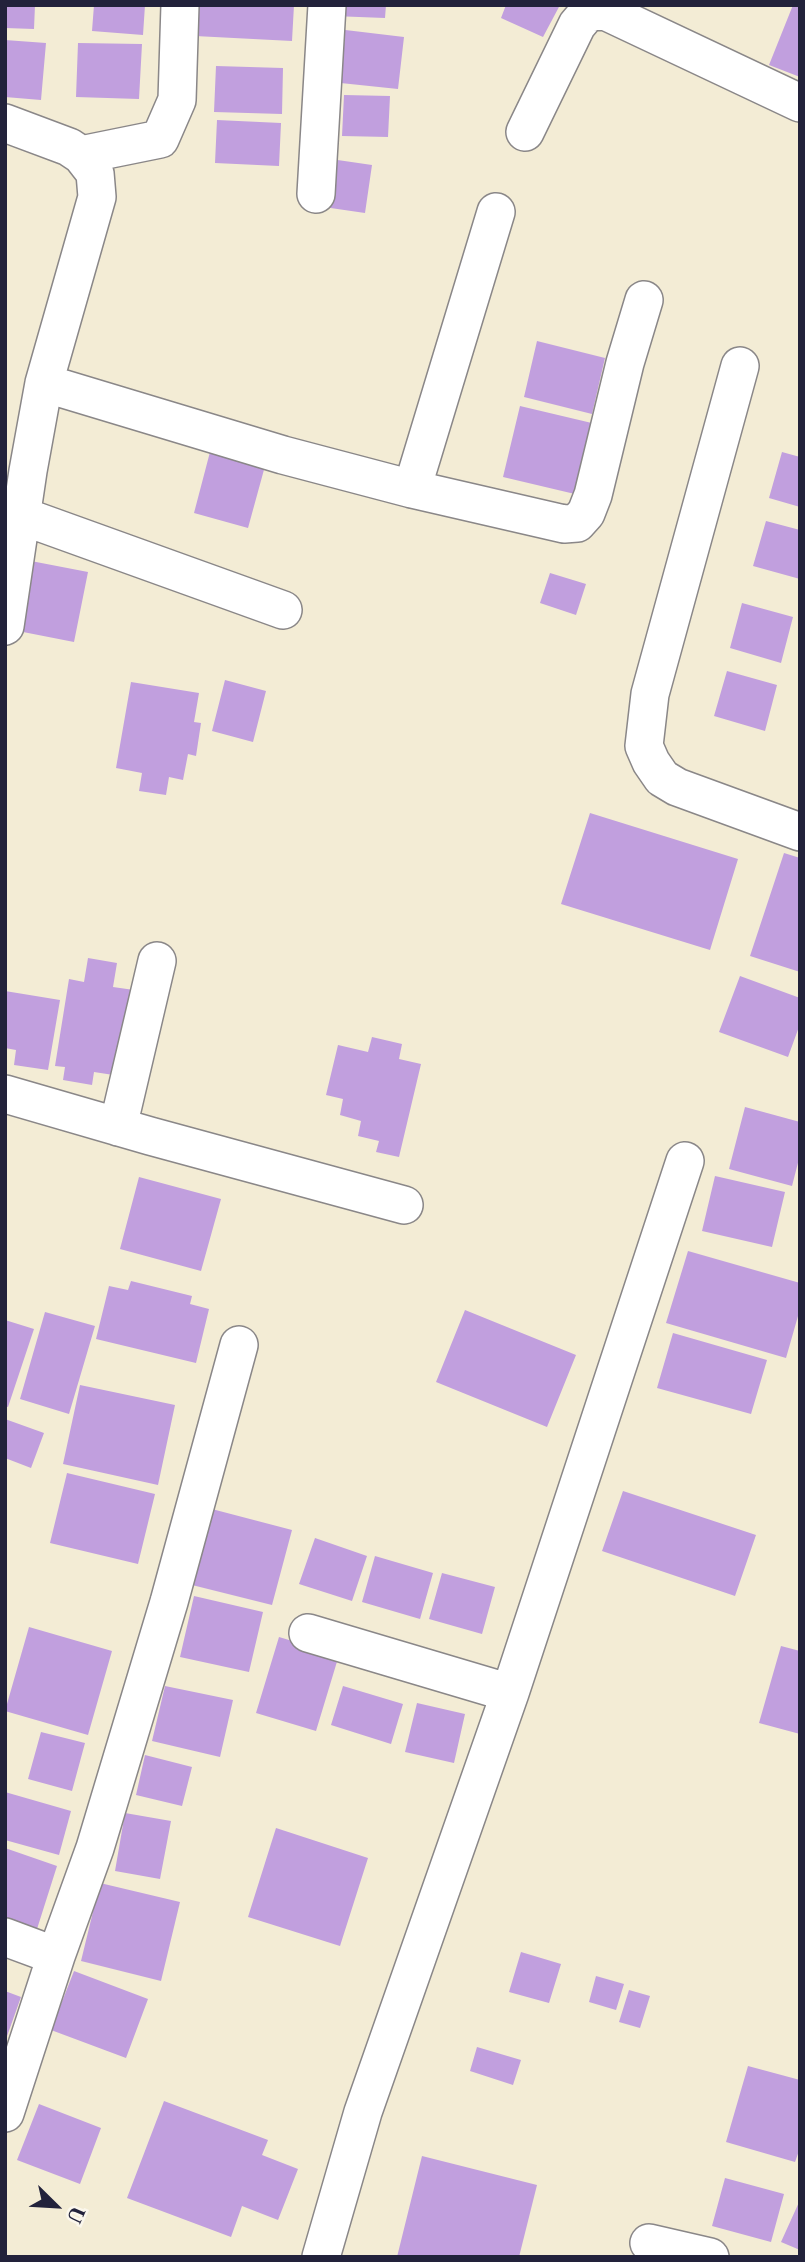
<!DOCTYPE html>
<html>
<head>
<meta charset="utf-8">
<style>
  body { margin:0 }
  #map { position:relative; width:805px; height:2262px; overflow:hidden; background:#f3ecd5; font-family:"Libre Caslon Text",serif }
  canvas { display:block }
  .frame { position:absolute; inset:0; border:7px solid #22223b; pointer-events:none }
  .north { position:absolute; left:21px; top:2171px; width:70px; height:70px; -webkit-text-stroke:5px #fbf7ec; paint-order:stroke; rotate:114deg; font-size:19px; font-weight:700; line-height:28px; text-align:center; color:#22223b }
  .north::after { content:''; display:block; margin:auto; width:24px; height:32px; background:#22223b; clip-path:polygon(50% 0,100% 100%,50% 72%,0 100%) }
</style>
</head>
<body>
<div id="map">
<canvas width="805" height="2262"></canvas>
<div class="frame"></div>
<div class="north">U</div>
</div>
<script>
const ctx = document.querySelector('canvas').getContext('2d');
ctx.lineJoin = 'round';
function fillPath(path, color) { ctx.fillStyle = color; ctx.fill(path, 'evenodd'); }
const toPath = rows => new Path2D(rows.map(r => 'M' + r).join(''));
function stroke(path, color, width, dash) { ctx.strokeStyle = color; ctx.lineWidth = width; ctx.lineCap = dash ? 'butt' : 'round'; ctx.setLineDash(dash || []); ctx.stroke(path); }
fillPath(toPath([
  [5,5,35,5,34,29,5,28],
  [94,5,145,5,143,35,92,31],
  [197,5,294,5,292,41,195,36],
  [334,5,386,5,385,18,333,16],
  [506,5,560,5,543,37,501,18],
  [793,5,800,5,800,77,769,65],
  [337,29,404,37,398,89,331,82],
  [5,40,46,43,41,100,5,97],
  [78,43,142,44,139,99,76,97],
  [216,66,283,68,282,114,214,112],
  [344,95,390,96,388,137,342,136],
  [217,120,281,123,279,166,215,163],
  [310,156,372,165,365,213,303,204],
  [537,341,605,358,592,414,524,397],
  [520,406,596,424,579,495,503,477],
  [210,452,265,466,248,528,194,513],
  [782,452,800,457,800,507,769,498],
  [766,521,800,530,800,579,753,566],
  [31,561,88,572,74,642,18,631],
  [550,573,586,584,576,615,540,603],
  [742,603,793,617,781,663,730,648],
  [727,671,777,685,765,731,714,716],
  [225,680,266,691,253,742,212,731],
  [131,682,199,693,194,722,201,723,196,756,188,754,183,780,169,777,166,795,139,791,142,773,116,768],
  [590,813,738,859,710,950,561,904],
  [784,853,800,858,800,972,750,956],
  [88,958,117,963,113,987,134,990,120,1076,94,1072,92,1085,63,1080,65,1067,55,1066,69,979,84,982],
  [740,976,800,998,800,1024,788,1057,719,1032],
  [5,991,60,1000,48,1070,14,1065,16,1050,5,1048],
  [372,1037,402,1044,399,1059,421,1064,399,1157,376,1152,379,1141,358,1136,361,1121,340,1115,343,1099,326,1095,338,1045,368,1052],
  [745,1107,800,1122,800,1155,792,1186,729,1169],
  [715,1176,785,1192,772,1247,702,1231],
  [139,1177,221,1199,201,1271,120,1249],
  [688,1251,800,1283,800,1309,786,1358,666,1323],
  [131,1281,192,1296,190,1304,209,1309,196,1363,96,1339,109,1286,128,1290],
  [465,1310,576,1355,547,1427,436,1382],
  [45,1312,95,1326,69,1414,20,1399],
  [5,1320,34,1329,8,1407,5,1406],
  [673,1333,767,1360,751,1414,657,1388],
  [80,1385,175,1405,158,1485,63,1464],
  [5,1419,44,1433,31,1468,5,1458],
  [67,1473,155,1494,138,1564,50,1543],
  [623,1491,756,1535,735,1596,602,1551],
  [208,1508,292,1530,272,1605,188,1584],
  [315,1538,367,1556,352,1601,299,1584],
  [375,1556,433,1573,420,1619,362,1602],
  [442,1573,495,1587,482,1634,429,1619],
  [194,1596,263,1612,249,1672,180,1657],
  [29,1627,112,1651,88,1735,5,1711],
  [279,1637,339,1655,316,1731,256,1713],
  [781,1646,800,1651,800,1734,759,1723],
  [165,1686,233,1700,220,1757,152,1741],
  [343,1686,403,1704,391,1744,331,1725],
  [417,1703,465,1714,454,1763,405,1752],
  [41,1732,85,1743,72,1791,28,1779],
  [145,1755,192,1767,182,1806,136,1795],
  [5,1792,71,1811,59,1855,5,1840],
  [125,1813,171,1821,160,1879,115,1871],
  [276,1828,368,1858,340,1946,248,1917],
  [5,1848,57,1866,37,1929,5,1918],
  [100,1883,180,1902,161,1981,81,1961],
  [521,1952,561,1964,549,2003,509,1992],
  [74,1971,148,1999,126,2058,51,2030],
  [596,1976,624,1984,616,2010,589,2002],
  [629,1990,650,1996,640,2028,619,2022],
  [5,1991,21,1997,6,2039,5,2039],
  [477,2047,521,2060,513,2085,470,2071],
  [748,2066,800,2080,800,2148,795,2162,726,2142],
  [164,2101,268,2140,262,2155,298,2169,278,2220,242,2206,231,2237,127,2198],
  [39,2104,101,2128,80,2184,17,2160],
  [422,2156,537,2185,519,2257,397,2257],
  [725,2178,784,2194,771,2242,712,2226],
  [800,2200,800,2250,781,2242]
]), '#c19fde');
const street = toPath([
  [5,123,69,147,81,155,95,173,97,197,44,383,28,471,5,626],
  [525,132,577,25,588,12,605,11,800,103],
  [81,155,160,139,177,100,180,5],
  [316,194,327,5],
  [740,366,650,694,644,746,651,762,662,778,677,787,800,832],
  [44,383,283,455,412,489,564,524,577,523,586,513,593,495,625,363,644,300],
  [412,489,496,212],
  [22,516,283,610],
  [5,1094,150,1136,404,1205],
  [118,1127,157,961],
  [308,1633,510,1693],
  [5,1937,56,1956,95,1848,169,1602,239,1345],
  [5,2113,56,1956],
  [649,2243,710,2257],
  [321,2257,363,2112,510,1693,685,1161]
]);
stroke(street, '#8a8788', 40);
stroke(street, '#fff', 37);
</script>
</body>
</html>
